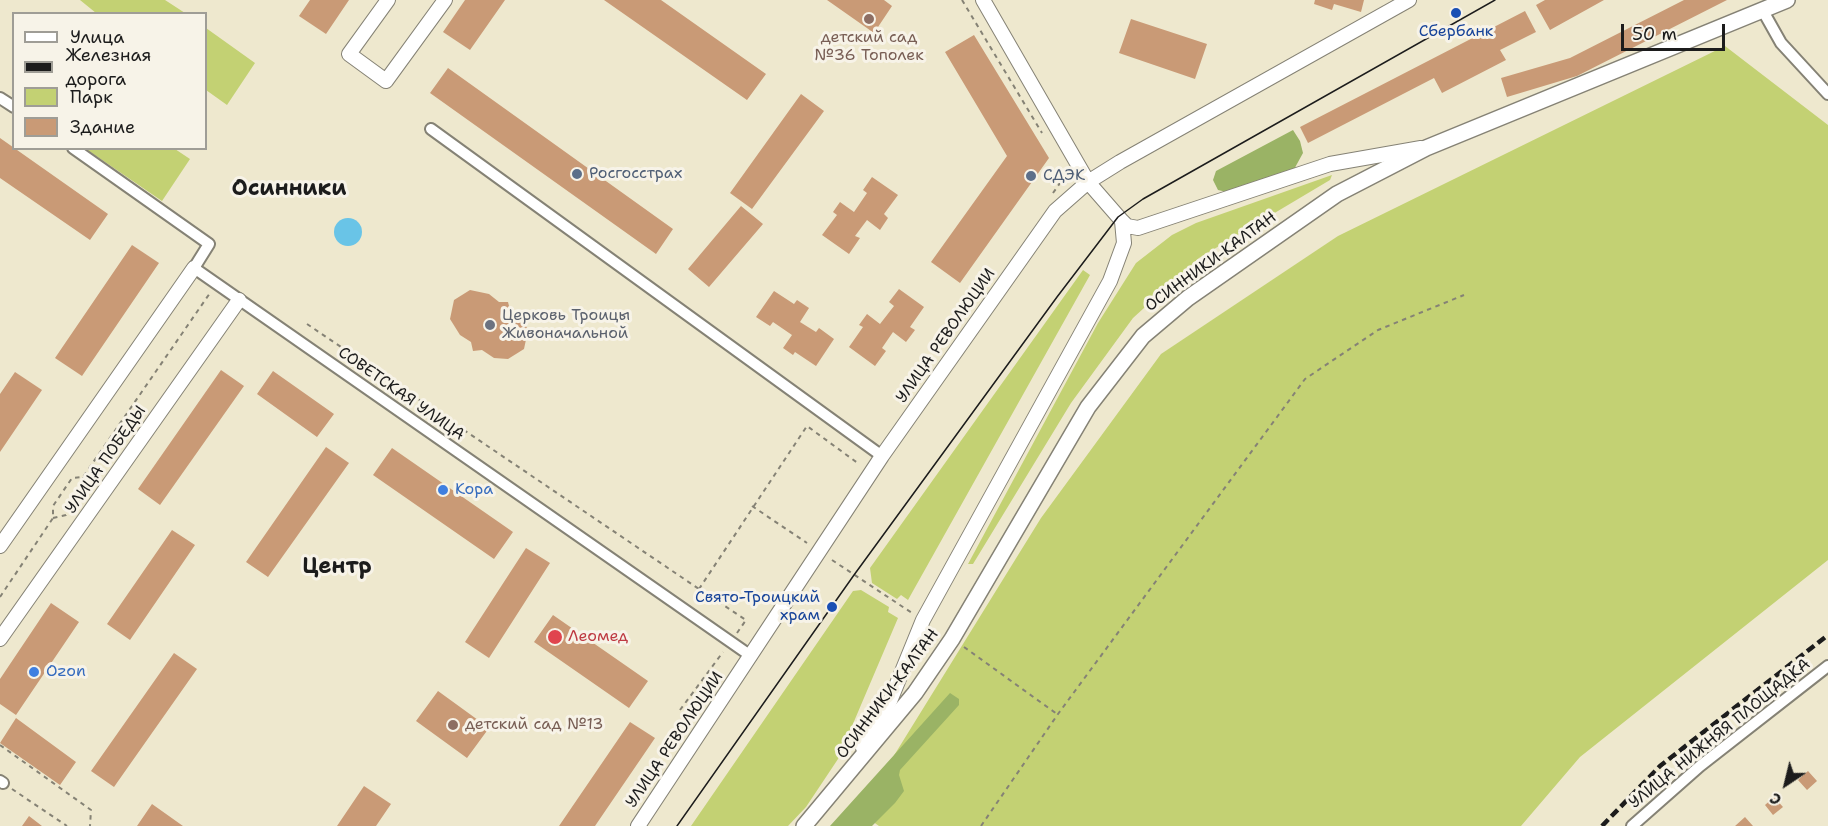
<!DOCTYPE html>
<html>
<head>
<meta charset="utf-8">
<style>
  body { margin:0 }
  #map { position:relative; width:1828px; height:826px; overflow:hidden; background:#eee8ce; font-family:"Shantell Sans",sans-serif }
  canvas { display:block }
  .legend { position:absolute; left:12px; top:12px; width:195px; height:138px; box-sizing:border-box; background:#f7f3e8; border:2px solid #9f9d96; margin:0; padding:8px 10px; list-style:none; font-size:18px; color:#1c1c1c }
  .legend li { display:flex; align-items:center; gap:12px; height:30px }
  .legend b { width:30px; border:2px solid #9f9d96 }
  .north { position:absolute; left:1756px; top:754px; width:60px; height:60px; -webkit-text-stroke:4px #f7f3e8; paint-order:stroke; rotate:215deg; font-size:16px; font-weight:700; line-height:24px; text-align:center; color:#1c1c1c }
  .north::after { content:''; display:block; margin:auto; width:21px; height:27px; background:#1c1c1c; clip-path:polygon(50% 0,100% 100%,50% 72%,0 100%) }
  .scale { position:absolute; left:1621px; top:24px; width:104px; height:27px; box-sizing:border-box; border:3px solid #1c1c1c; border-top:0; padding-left:8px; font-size:18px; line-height:21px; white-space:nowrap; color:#1c1c1c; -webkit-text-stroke:4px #f7f3e8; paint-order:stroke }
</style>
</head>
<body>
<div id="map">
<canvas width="1828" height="826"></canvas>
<ul class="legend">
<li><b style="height:8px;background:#fff"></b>Улица</li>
<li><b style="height:8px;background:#1c1c1c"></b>Железная дорога</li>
<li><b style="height:16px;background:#c3d173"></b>Парк</li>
<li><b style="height:16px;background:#c99a76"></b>Здание</li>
</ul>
<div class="north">С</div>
<div class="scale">50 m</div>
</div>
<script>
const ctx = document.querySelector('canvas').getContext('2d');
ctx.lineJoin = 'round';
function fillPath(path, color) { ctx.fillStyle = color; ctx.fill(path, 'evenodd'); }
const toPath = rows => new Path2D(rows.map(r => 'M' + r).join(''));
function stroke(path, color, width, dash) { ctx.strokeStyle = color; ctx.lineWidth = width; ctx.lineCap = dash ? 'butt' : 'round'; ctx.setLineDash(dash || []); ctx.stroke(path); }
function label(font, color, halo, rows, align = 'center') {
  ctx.font = font + ' "Shantell Sans",sans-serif'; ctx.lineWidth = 6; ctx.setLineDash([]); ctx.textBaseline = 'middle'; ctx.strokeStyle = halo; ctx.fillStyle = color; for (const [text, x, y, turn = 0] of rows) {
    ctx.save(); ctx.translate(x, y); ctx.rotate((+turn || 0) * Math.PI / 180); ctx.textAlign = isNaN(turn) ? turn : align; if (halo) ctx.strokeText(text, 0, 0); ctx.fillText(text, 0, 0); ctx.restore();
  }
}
fillPath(toPath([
  [80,0,165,0,185,13,96,13],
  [206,28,255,63,227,105,206,90],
  [1725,46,1828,125,1828,560,1580,757,1521,826,879,826,859,812,1041,518,1161,354,1338,236],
  [86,149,175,149,190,159,162,201],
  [1332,175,1330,180,1199,258,1133,318,1071,403,973,564,968,564,1098,323,1136,263,1172,235,1196,223],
  [1083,270,1090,275,913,591,908,600,901,595,897,599,872,583,870,568],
  [861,590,889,607,888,612,898,618,838,759,806,807,788,826,691,826,853,591]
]), '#c3d173');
fillPath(toPath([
  [1293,130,1300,141,1303,153,1292,173,1231,193,1218,190,1213,180,1216,171],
  [950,693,959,699,959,705,900,770,899,775,904,791,895,803,872,826,830,826]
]), '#9ab365');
fillPath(toPath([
  '334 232a14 14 0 1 1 28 0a14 14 0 1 1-28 0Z'
]), '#69c4e7');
fillPath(toPath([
  [310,0,349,0,326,34,299,16],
  [465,0,505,0,470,50,443,32],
  [604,0,661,0,766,74,747,100],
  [827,0,884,0,892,6,874,33],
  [1315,0,1364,0,1361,12,1334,4,1332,10,1314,4],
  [1545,0,1604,0,1550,30,1536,5],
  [1684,0,1727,0,1577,76,1507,97,1501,78,1570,58],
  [1525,11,1536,32,1500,50,1506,60,1442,93,1434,78,1308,143,1300,127],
  [1131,19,1207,44,1195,79,1119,53],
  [974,35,1049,158,960,283,931,262,1007,156,945,52],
  [448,68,673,229,656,254,430,93],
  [801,94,824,111,752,209,730,193],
  [0,138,108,214,90,240,0,178],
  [872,177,898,195,884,214,888,218,880,230,867,220,855,236,860,238,849,254,822,235,837,215,833,212,840,202,854,212,867,193,863,190],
  [741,206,763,224,709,287,688,269],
  [132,245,159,263,82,376,55,358],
  [899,289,924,307,910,327,915,330,906,342,893,332,882,348,886,351,875,366,849,347,863,327,859,325,867,314,880,324,894,306,889,302],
  [470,290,489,294,499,302,508,302,510,310,523,320,528,330,524,349,508,359,494,358,482,350,473,351,471,342,460,335,450,319,454,300],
  [774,291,794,304,797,300,809,308,800,322,816,332,819,328,834,339,816,366,795,352,793,355,783,348,792,335,773,322,770,326,756,317],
  [221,370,244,386,160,505,138,489],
  [273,371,334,414,317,437,257,394],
  [15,372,42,390,0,452,0,394],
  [326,447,349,463,268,577,246,562],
  [392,448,513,532,494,559,373,475],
  [172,530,195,545,130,640,107,624],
  [526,548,550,563,489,658,465,642],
  [51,603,79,622,16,715,0,704,0,679],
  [553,615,648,681,629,708,534,642],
  [174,653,197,669,114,787,91,771],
  [438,691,489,728,467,758,416,721],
  [16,718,76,762,60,785,0,743],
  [630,722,655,738,595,826,559,826],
  [1808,771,1817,781,1807,790,1798,780],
  [364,786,391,804,376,826,337,826],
  [1774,797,1783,807,1773,815,1765,805],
  [152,804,183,826,137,826],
  [29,816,42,826,22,826],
  [1745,817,1753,826,1735,826]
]), '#c99a76');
const minor = toPath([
  [1763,11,1781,43,1828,94],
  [0,98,14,107],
  [431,129,882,456],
  [73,148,209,244,194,268,751,656],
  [0,781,3,783],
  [1632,826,1700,766,1828,666]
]);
const tertiary = toPath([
  [388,0,349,54,386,81,445,0],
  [983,0,1088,182,1122,221],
  [0,546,194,268],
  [0,639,239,300],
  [863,748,890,701,923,620,1110,281,1124,243,1122,221,1127,226,1138,228,1330,164,1421,148],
  [638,826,882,456,1055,211,1088,182,1120,162,1409,0]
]);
const secondary = toPath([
  [804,826,915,693,952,639,1088,407,1143,336,1188,298,1337,194,1426,148,1787,0]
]);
stroke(minor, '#858275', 14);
stroke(tertiary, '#858275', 16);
stroke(secondary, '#858275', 18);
stroke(toPath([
  [962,0,1042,133],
  [1053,193,1067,173],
  [307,324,699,589],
  [752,506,807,543],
  [53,518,66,515,85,487,83,477],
  [832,560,912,613],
  [0,597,53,518,53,506,72,478,83,477,210,293],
  [737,633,746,620,699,589,807,426,859,464],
  [964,647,1057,714],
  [680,710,723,652],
  [0,745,91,810,90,826],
  [12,789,67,826],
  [981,826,1058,714,1305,379,1378,330,1464,295]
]), '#858275', 2, [4.5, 4.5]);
stroke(minor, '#fff', 10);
stroke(tertiary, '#fff', 14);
stroke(secondary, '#fff', 15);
stroke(toPath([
  [677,826,854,575,1057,297,1118,217,1143,199,1495,0]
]), '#1c1c1c', 1.5);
stroke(toPath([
  [1602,826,1660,766,1828,635]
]), '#1c1c1c', 4.5, [9, 4.5]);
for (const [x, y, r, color] of [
  [1456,13,6,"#1a4fb4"],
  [869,19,6,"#8d6e63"],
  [577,174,6,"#5c6f8a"],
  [1031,176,6,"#5c6f8a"],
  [490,325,6,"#6b7280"],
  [443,490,6,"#3f7fe0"],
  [832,607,6,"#1a4fb4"],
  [555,637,8,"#e0444e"],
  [34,672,6,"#3f7fe0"],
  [453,725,6,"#8d6e63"]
]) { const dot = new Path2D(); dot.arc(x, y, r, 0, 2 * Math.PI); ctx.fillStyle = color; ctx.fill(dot); stroke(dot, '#f7f3e8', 2); }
label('16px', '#164399', '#f7f3e8', [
  ["Сбербанк",1456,32],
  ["Свято-Троицкий",820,598,"right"],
  ["храм",820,616,"right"]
]);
label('16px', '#785e54', '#f7f3e8', [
  ["детский сад",869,38],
  ["№36 Тополек",869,56],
  ["детский сад №13",465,725,"left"]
]);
label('16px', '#4e5e75', '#f7f3e8', [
  ["Росгосстрах",589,174],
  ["СДЭК",1043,176]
], 'left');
label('16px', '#1c1c1c', '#f7f3e8', [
  ["ОСИННИКИ-КАЛТАН",1211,262,-36],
  ["УЛИЦА РЕВОЛЮЦИИ",946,336,-55],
  ["СОВЕТСКАЯ УЛИЦА",401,394,35],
  ["УЛИЦА ПОБЕДЫ",106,460,-55],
  ["ОСИННИКИ-КАЛТАН",888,694,-53],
  ["УЛИЦА НИЖНЯЯ ПЛОЩАДКА",1720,734,-39],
  ["УЛИЦА РЕВОЛЮЦИИ",675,740,-56]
]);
label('16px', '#5b616d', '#f7f3e8', [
  ["Церковь Троицы",502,316],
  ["Живоначальной",502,334]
], 'left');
label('16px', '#366cbe', '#f7f3e8', [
  ["Кора",455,490],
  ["Ozon",46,672]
], 'left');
label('16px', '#be3a42', '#f7f3e8', [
  ["Леомед",568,637]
], 'left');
label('bold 22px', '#1c1c1c', '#f7f3e8', [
  ["Осинники",289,189],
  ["Центр",337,567]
]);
</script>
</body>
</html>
